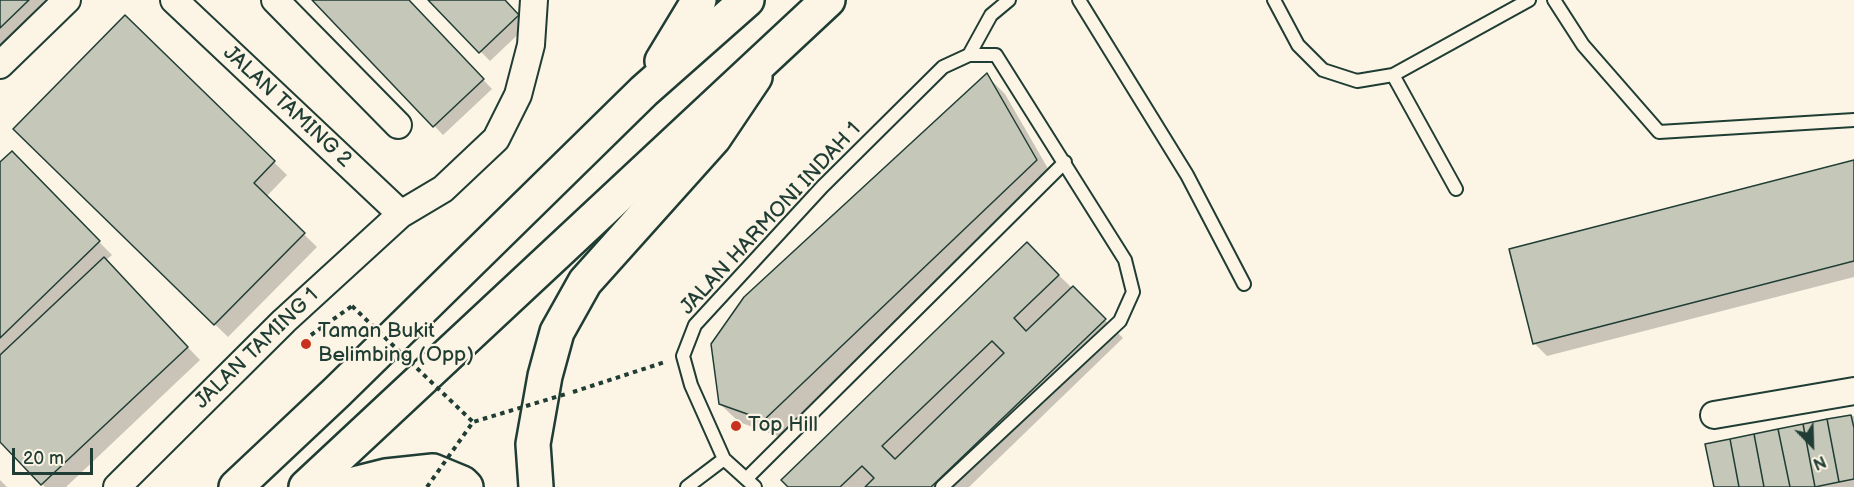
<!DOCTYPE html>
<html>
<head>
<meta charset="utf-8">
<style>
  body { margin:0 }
  #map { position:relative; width:1854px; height:487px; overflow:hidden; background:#fcf5e5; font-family:"Balsamiq Sans",sans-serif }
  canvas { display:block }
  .north { position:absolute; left:1782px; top:415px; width:60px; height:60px; -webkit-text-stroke:4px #fcf5e5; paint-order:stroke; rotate:157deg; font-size:16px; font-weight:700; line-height:24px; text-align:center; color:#1f3d34 }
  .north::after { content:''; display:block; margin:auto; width:21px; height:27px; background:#1f3d34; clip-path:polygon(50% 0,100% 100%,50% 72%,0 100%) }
  .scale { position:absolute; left:12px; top:448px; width:81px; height:27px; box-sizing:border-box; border:3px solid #1f3d34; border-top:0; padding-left:8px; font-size:18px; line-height:21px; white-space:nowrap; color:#1f3d34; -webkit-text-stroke:4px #fcf5e5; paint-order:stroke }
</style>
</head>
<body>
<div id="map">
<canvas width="1854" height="487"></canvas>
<div class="north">N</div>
<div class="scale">20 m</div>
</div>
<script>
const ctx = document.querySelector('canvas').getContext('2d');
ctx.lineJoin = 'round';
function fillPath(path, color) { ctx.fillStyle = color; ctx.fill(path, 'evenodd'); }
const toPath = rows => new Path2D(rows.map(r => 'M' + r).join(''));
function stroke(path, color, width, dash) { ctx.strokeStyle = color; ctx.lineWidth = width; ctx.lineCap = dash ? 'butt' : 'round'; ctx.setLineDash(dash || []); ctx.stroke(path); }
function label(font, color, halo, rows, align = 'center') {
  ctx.font = font + ' "Balsamiq Sans",sans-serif'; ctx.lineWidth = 4.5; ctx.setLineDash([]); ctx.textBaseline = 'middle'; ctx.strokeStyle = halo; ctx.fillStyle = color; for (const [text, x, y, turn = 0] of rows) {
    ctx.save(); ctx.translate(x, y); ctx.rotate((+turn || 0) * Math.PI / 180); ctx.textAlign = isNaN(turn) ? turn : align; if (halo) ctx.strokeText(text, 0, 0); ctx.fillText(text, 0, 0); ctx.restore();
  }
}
fillPath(toPath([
  [0,0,55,0,0,54],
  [314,0,407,0,492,89,443,135],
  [430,0,503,0,528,25,490,61],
  [125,17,287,175,266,197,317,247,228,337,15,129],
  [987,76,1005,94,1054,179,783,438,739,422,720,404],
  [11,153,112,255,105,261,200,360,66,487,45,487,0,440,0,164],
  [1854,161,1854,277,1547,356,1534,343],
  [1027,244,1123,338,969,487,790,487],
  [1854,416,1854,487,1715,487,1707,445],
  [0,480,7,487,0,487]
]), '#0003');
const building = toPath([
  [0,0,29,0,0,28,0,0],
  [312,0,409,0,484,79,433,127,312,0],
  [428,0,505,0,519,15,479,53,428,0],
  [125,15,275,161,254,183,305,233,214,325,13,129,125,15],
  [987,73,1037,160,764,420,719,404,711,344,744,297,987,73],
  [12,151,100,241,0,338,0,162,12,151],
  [1854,160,1854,261,1533,344,1509,249,1854,160],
  [1027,242,1059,275,1014,318,1026,331,1073,286,1106,319,931,487,865,487,874,478,862,466,840,487,788,487,781,480,1027,242],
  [992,341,1004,353,895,459,882,446,992,341],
  [104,257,188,347,41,485,0,442,0,355,104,257],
  [1851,415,1854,428,1854,479,1839,482,1827,419,1851,415],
  [1827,419,1839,482,1815,487,1803,424,1827,419],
  [1803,424,1815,487,1790,487,1778,429,1803,424],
  [1778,429,1790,487,1764,487,1754,434,1778,429],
  [1754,434,1764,487,1739,487,1730,439,1754,434],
  [1730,439,1739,487,1714,487,1705,444,1730,439]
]);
fillPath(building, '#c5c7b9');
stroke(building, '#1f3d34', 1.5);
const lane = toPath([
  [1079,0,1187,175,1244,284],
  [1274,0,1298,45,1323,70,1357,81,1393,75,1529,0],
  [1554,0,1583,45,1659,132,1854,120],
  [969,55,991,15,1009,0],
  [1393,75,1456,189],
  [724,459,755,487],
  [746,479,1065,162],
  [687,487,724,459,691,385,683,356,695,325,822,187,943,67,969,55,996,55,1125,260,1133,292,1120,321,942,487]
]);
const street = toPath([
  [174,0,401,214],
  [275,0,398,125],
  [0,65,67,0],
  [1714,415,1854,391],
  [117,487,284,321,401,214,443,189,496,139,518,95,531,45,534,0]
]);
const secondary = toPath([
  [342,487,386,476,433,471,462,483,466,487],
  [536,487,533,444,545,376,557,332,585,282,714,138,755,77]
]);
const highway = toPath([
  [662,61,699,0],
  [236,487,337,392,644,91,747,0],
  [306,487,828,0]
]);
stroke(lane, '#1f3d34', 16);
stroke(street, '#1f3d34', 30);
stroke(secondary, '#1f3d34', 38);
stroke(highway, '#1f3d34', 38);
stroke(toPath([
  [311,335,352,306],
  [573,392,665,362]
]), '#1f3d34', 4, [4.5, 4.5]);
stroke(lane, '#fcf5e5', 12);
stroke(street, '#fcf5e5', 26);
stroke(secondary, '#fcf5e5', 33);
stroke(highway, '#fcf5e5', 33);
stroke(toPath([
  [352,306,473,422],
  [427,487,473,422,566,394]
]), '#1f3d34', 4, [4.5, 4.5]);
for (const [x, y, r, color] of [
  [306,344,6,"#c8321e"],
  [736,426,6,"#c8321e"]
]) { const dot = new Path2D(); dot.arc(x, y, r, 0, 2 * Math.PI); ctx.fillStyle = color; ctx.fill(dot); stroke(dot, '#fcf5e5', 2); }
label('21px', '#1f3d34', '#fcf5e5', [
  ["JALAN TAMING 2",287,107,43],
  ["JALAN HARMONI INDAH 1",771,219,-47],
  ["JALAN TAMING 1",257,349,-44]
]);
label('21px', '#1f3d34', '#fcf5e5', [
  ["Taman Bukit",318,332],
  ["Belimbing (Opp)",318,356],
  ["Top Hill",748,426]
], 'left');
</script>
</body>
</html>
